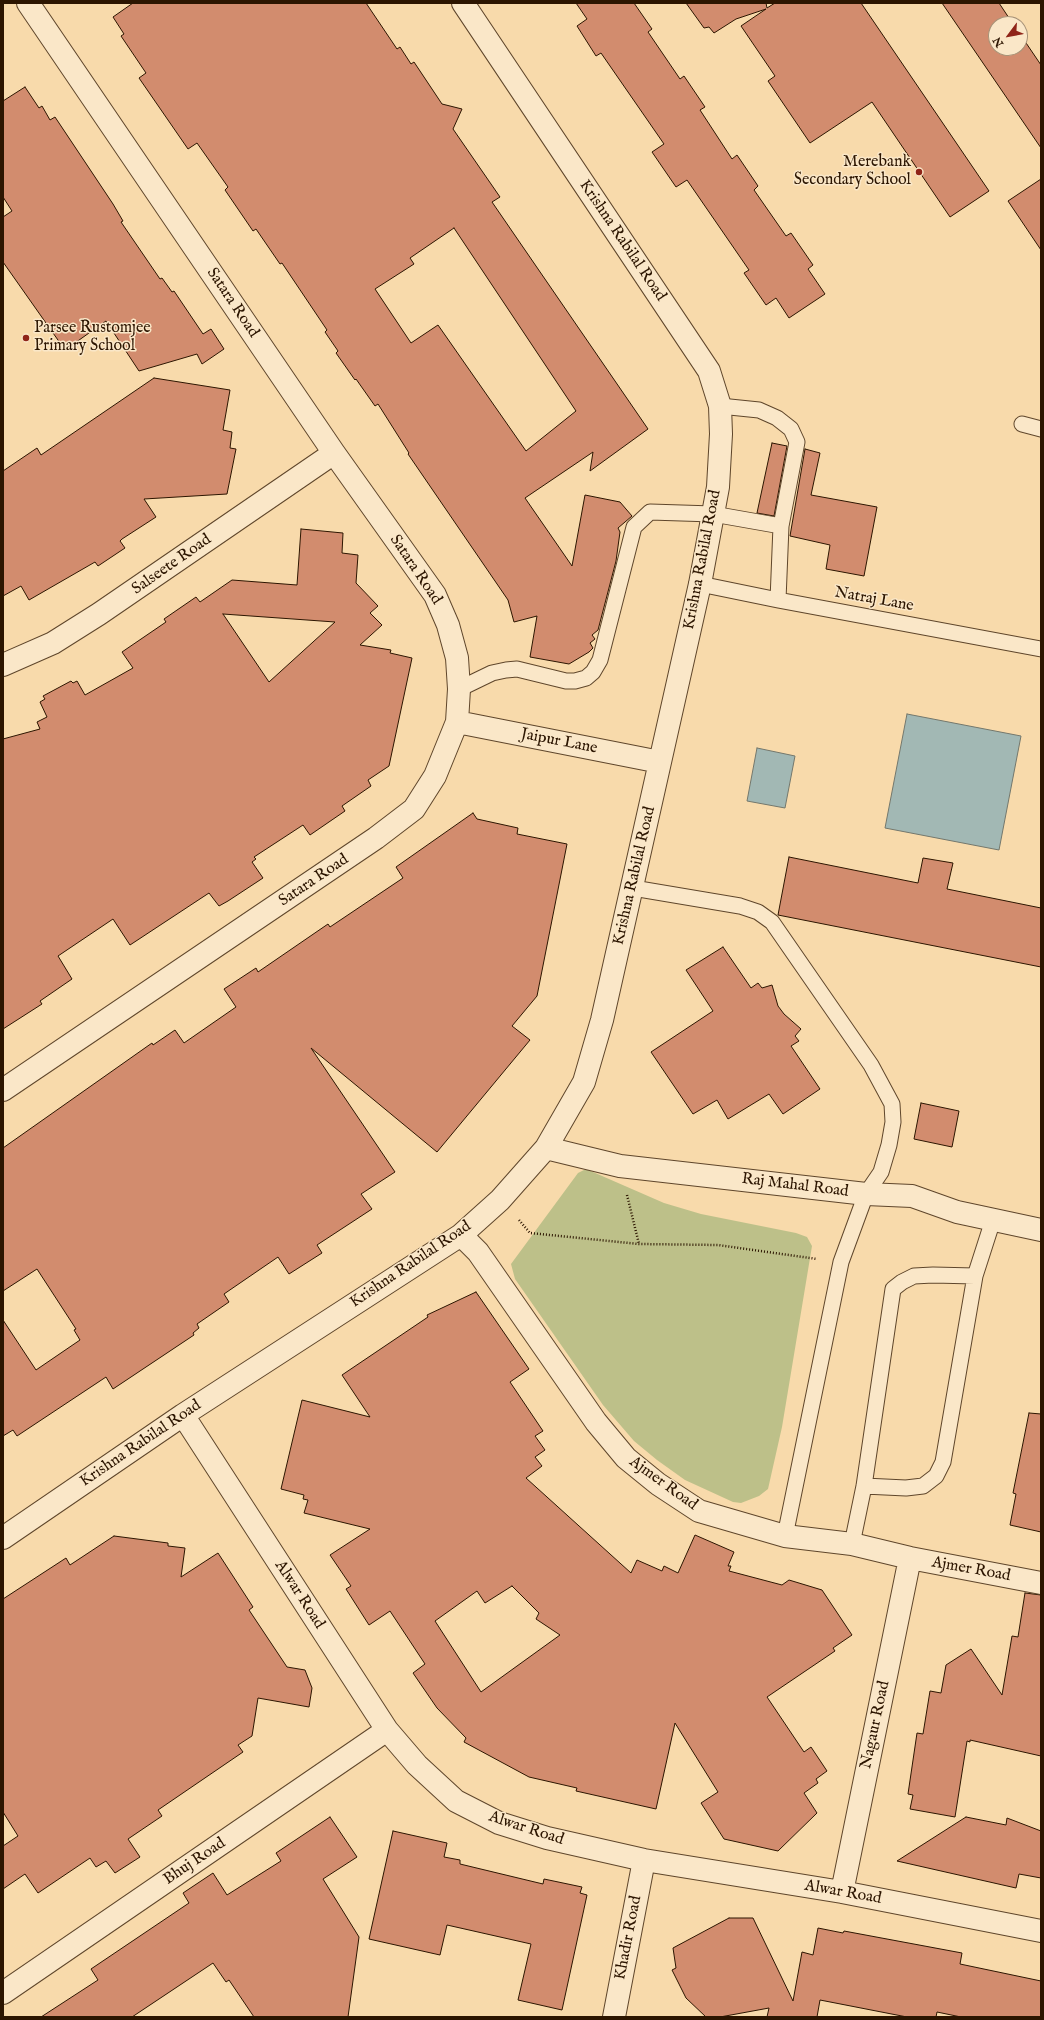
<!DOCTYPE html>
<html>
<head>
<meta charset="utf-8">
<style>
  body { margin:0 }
  #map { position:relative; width:1044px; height:2020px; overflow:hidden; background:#f8daab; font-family:"IM FELL English",serif }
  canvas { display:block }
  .frame { position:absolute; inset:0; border:4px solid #2c1500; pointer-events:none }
  .north { position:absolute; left:988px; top:16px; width:40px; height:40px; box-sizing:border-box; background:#fae7c8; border:1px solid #a89378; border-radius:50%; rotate:238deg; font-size:11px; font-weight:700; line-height:16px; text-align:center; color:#2c1500 }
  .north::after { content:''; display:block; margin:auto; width:14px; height:18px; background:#8f2418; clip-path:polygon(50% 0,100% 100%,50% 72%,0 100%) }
</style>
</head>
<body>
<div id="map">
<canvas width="1044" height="2020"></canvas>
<div class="frame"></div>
<div class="north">N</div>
</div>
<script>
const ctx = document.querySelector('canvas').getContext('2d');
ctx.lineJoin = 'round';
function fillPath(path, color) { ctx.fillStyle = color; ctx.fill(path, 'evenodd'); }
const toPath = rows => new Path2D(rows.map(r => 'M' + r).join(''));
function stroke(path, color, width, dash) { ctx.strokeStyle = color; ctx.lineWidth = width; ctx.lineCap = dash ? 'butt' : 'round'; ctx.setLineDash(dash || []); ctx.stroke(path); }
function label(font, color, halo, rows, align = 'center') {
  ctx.font = font + ' "IM FELL English",serif'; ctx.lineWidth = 3; ctx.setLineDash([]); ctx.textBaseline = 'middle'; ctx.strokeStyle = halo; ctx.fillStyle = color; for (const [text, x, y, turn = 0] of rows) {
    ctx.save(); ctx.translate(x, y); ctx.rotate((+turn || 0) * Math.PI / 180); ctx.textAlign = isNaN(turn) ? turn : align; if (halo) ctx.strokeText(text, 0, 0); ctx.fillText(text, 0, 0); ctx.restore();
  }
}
fillPath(toPath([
  [586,1169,664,1203,701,1214,796,1233,807,1237,812,1246,782,1427,768,1489,759,1496,741,1503,733,1502,685,1480,657,1460,634,1441,603,1405,515,1279,511,1264,578,1173]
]), '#bdc089');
const water = toPath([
  [907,714,1021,736,999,850,885,828,907,714],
  [757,748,795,756,785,808,747,801,757,748]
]);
fillPath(water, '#a2b8b4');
stroke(water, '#73776c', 1);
const building = toPath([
  [133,3,366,3,397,49,400,47,411,64,414,62,442,104,462,109,453,129,500,197,492,202,648,429,590,471,593,452,525,498,572,566,585,495,620,502,632,516,618,528,620,532,616,561,598,630,592,635,595,639,590,643,593,648,589,652,569,664,530,657,537,616,514,622,508,600,408,454,409,453,378,404,375,406,356,379,355,380,336,353,338,351,325,332,327,330,282,263,280,264,256,229,253,231,225,190,228,187,197,143,188,149,139,78,146,73,121,36,124,34,113,17,133,3],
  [454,228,576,411,526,451,438,325,411,343,375,289,414,264,410,258,454,228],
  [576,3,634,3,652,29,648,32,680,79,684,76,705,107,700,110,732,159,737,155,758,186,754,190,786,236,791,233,813,265,808,269,825,294,789,318,776,298,766,305,744,273,749,270,687,180,676,187,652,152,664,144,601,53,596,56,577,26,587,19,576,3],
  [686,3,766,3,767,8,775,3,861,3,989,191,950,217,872,102,810,143,768,81,775,76,741,26,766,9,736,19,714,33,709,27,704,28,686,3],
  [942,3,999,3,1013,24,996,24,996,48,1020,48,1020,34,1041,65,1041,148,942,3],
  [25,87,39,108,42,106,50,120,55,117,113,204,123,221,121,222,160,279,162,278,172,292,174,291,203,334,211,329,224,349,202,364,197,354,139,371,106,321,65,350,3,262,3,217,12,211,3,197,3,101,25,87],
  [1041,179,1041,250,1008,201,1041,179],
  [154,378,230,390,223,430,232,432,230,448,236,449,227,494,144,499,156,517,122,539,120,541,125,548,98,566,95,562,29,600,21,586,3,596,3,471,37,448,41,455,154,378],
  [772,443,787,446,774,516,757,513,772,443],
  [805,449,820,453,811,495,877,507,864,576,826,569,830,545,790,536,805,449],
  [301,529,343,533,342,553,358,555,356,583,378,606,370,613,382,625,360,645,391,650,390,653,412,658,389,766,368,780,371,786,342,806,345,811,310,835,303,825,254,857,256,859,252,862,263,878,228,901,219,906,209,893,130,945,113,919,58,956,72,979,40,1001,42,1004,3,1029,3,739,40,729,37,722,47,717,40,702,45,699,43,696,71,681,73,683,77,681,85,695,133,668,122,652,166,622,164,619,196,597,200,602,232,580,297,585,301,529],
  [223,614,335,622,269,682,223,614],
  [473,813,477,819,518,828,517,834,567,844,537,996,512,1026,530,1040,437,1152,311,1048,395,1172,361,1194,372,1209,317,1245,322,1253,289,1274,278,1257,224,1294,229,1302,197,1324,199,1328,193,1333,194,1335,113,1389,106,1377,17,1436,13,1430,3,1436,3,1320,36,1370,80,1340,74,1330,76,1329,37,1269,3,1291,3,1148,152,1043,153,1045,175,1030,184,1043,236,1007,224,989,256,968,258,972,328,924,330,927,403,878,396,867,473,813],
  [789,857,918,883,923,858,953,863,947,889,1041,908,1041,967,778,915,789,857],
  [723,947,751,988,758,983,762,988,772,985,778,1006,784,1014,801,1029,795,1036,799,1041,791,1046,820,1089,783,1114,769,1094,728,1119,717,1100,693,1114,651,1052,713,1011,686,970,723,947],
  [921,1103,959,1111,952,1147,914,1139,921,1103],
  [476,1292,529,1369,510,1382,543,1431,535,1436,545,1450,535,1457,542,1466,526,1478,631,1573,637,1560,662,1571,664,1566,678,1573,695,1535,734,1552,728,1566,731,1566,729,1571,782,1585,789,1580,822,1590,852,1635,833,1648,835,1651,767,1697,804,1752,811,1747,827,1771,816,1779,818,1783,804,1793,817,1813,778,1851,724,1839,701,1803,718,1792,675,1723,656,1809,576,1791,577,1788,529,1777,464,1742,466,1738,437,1708,413,1673,425,1664,390,1611,369,1625,346,1589,351,1586,330,1555,370,1529,304,1513,308,1500,303,1499,304,1495,281,1489,302,1400,370,1417,342,1375,428,1317,427,1315,476,1292],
  [512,1586,539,1613,536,1619,560,1635,481,1692,435,1621,477,1591,485,1603,512,1586],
  [1029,1413,1041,1414,1041,1532,1010,1525,1016,1494,1013,1493,1029,1413],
  [114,1536,168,1543,168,1546,185,1548,181,1577,218,1553,253,1607,249,1610,287,1667,305,1670,312,1688,309,1707,258,1698,252,1736,238,1745,243,1752,158,1810,162,1816,128,1839,140,1857,115,1873,106,1861,96,1867,90,1858,38,1893,25,1874,3,1889,3,1846,18,1836,3,1812,3,1599,66,1558,70,1565,114,1536],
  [1025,1593,1041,1595,1041,1756,970,1740,970,1742,967,1741,955,1817,910,1809,913,1795,908,1794,917,1733,923,1734,930,1691,941,1693,946,1665,971,1649,1002,1695,1012,1636,1018,1637,1025,1593],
  [330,1817,357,1857,323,1879,359,1937,348,2017,254,2017,229,1980,226,1982,213,1963,132,2017,41,2017,98,1980,91,1969,189,1903,183,1893,213,1873,227,1895,281,1861,276,1853,330,1817],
  [966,1817,1006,1825,1007,1818,1041,1831,1041,1878,1019,1874,1016,1888,897,1861,966,1817],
  [393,1831,447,1843,444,1857,460,1860,460,1864,543,1884,544,1879,582,1887,580,1893,587,1895,562,2010,518,2000,531,1944,447,1925,440,1955,369,1939,393,1831],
  [729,1918,753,1918,793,2001,802,1952,813,1955,818,1928,843,1933,844,1931,962,1953,960,1964,1041,1981,1041,2017,961,2017,937,2012,936,2017,907,2017,820,2000,817,2017,767,2017,769,2008,720,2017,706,2017,686,1998,672,1970,676,1968,673,1948,729,1918]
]);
fillPath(building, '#d28c6e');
stroke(building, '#2c1500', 1);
const service = toPath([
  [720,406,759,410,777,418,791,429,797,442,781,526,778,600],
  [1022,424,1041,429],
  [700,584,778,600,1041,649],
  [459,689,492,673,506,670,517,669,566,681,575,681,586,678,593,672,600,660,634,527,650,512,713,514,781,526],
  [633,888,740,906,758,912,772,922,871,1065,892,1104,893,1122,889,1145,881,1172,866,1194,841,1262,785,1536],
  [864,1486,906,1488,923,1486,936,1476,943,1462,975,1276,993,1220],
  [852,1544,864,1486,893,1289,902,1282,914,1276,933,1275,975,1276]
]);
const minor = toPath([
  [3,665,53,643,99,614,334,453],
  [457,722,660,762],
  [3,1090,376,838,414,809,435,776,457,722,459,689,457,658,448,625,435,595,334,453,28,3],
  [546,1148,620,1166,866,1194,912,1196,957,1212,1041,1230],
  [461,1235,478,1252,596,1422,626,1458,658,1484,699,1511,785,1536,852,1544,910,1558,1041,1583],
  [183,1415,387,1730,417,1765,456,1801,499,1823,547,1838,644,1860,842,1892,1041,1931],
  [3,1538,183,1415,461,1235,500,1200,546,1148,584,1082,602,1020,700,584,718,487,721,434,720,406,709,371,463,3],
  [842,1892,910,1558],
  [3,1993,387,1730],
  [614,2017,644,1860]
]);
stroke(service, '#5f462b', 17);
stroke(minor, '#5f462b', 24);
stroke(toPath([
  [627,1195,639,1244],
  [519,1220,530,1233,639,1244,718,1245,817,1259]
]), '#2c1500', 2.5, [1, 2]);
stroke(service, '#fae7c8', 15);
stroke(minor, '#fae7c8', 22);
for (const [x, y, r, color] of [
  [919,172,4,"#8f2418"],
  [26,338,4,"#8f2418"]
]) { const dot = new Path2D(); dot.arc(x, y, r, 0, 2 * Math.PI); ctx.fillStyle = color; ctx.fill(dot); stroke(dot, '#fae7c8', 1.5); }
label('16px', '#2c1500', '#fae7c8', [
  ["Merebank",911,163],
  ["Secondary School",911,181],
  ["Parsee Rustomjee",34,329,"left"],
  ["Primary School",34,347,"left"]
], 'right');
label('16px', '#2c1500', '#fae7c8', [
  ["Krishna Rabilal Road",622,241,56],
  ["Satara Road",232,303,56],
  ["Krishna Rabilal Road",703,560,-79],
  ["Salseete Road",172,565,-35],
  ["Satara Road",415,570,56],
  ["Natraj Lane",874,600,10],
  ["Jaipur Lane",559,742,11],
  ["Krishna Rabilal Road",635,876,-77],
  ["Satara Road",314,881,-34],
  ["Raj Mahal Road",795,1186,7],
  ["Krishna Rabilal Road",411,1265,-34],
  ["Krishna Rabilal Road",141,1444,-34],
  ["Ajmer Road",663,1484,36],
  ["Ajmer Road",971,1570,10],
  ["Alwar Road",299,1595,57],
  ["Nagaur Road",876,1725,-78],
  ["Alwar Road",526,1829,18],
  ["Bhuj Road",195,1862,-34],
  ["Alwar Road",843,1893,10],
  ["Khadir Road",629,1938,-79]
]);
</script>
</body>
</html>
